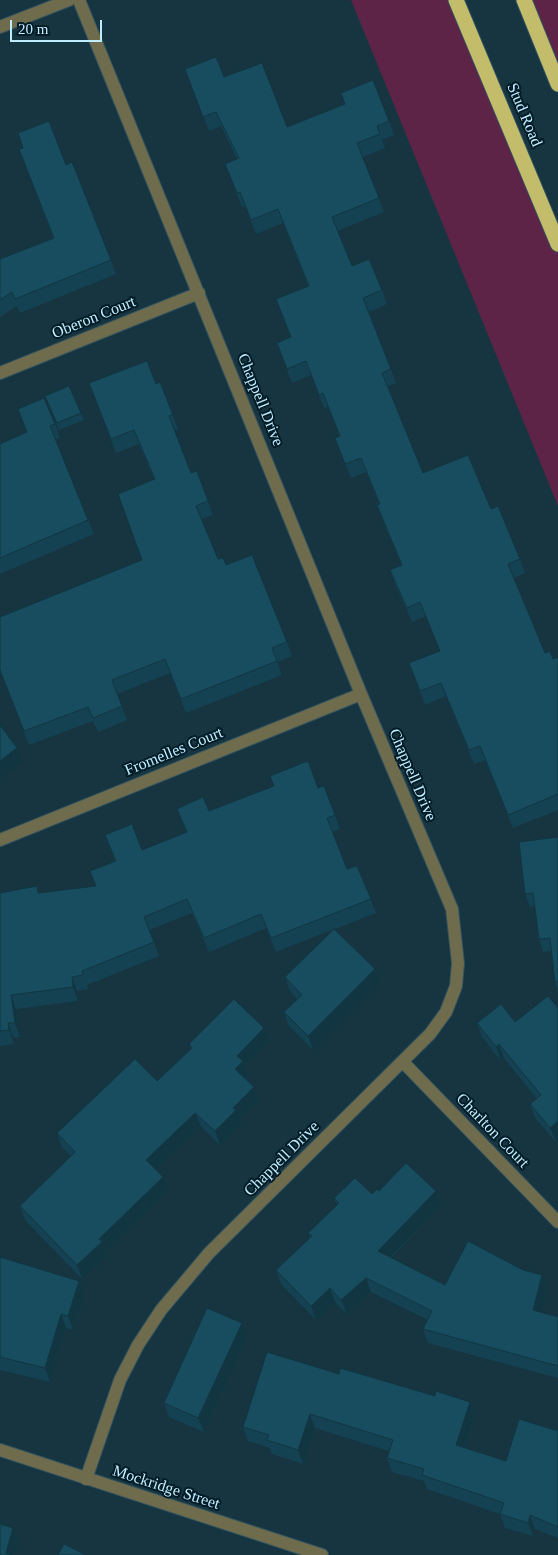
<!DOCTYPE html>
<html>
<head>
<meta charset="utf-8">
<style>
  body { margin:0 }
  #map { position:relative; width:558px; height:1555px; overflow:hidden; background:#163541; font-family:Georgia,serif }
  canvas { display:block }
  .scale { position:absolute; left:10px; top:20px; width:92px; height:22px; box-sizing:border-box; border:2px solid #bfecfe; border-top:0; padding-left:6px; font-size:15px; line-height:18px; white-space:nowrap; color:#bfecfe; -webkit-text-stroke:4px #001d27; paint-order:stroke }
</style>
</head>
<body>
<div id="map">
<canvas width="558" height="1555"></canvas>
<div class="scale">20 m</div>
</div>
<script>
const ctx = document.querySelector('canvas').getContext('2d');
ctx.lineJoin = 'round';
function fillPath(path, color) { ctx.fillStyle = color; ctx.fill(path, 'evenodd'); }
const toPath = rows => new Path2D(rows.map(r => 'M' + r).join(''));
function stroke(path, color, width, dash) { ctx.strokeStyle = color; ctx.lineWidth = width; ctx.lineCap = dash ? 'butt' : 'round'; ctx.setLineDash(dash || []); ctx.stroke(path); }
function label(font, color, halo, rows, align = 'center') {
  ctx.font = font + ' Georgia,serif'; ctx.lineWidth = 4; ctx.setLineDash([]); ctx.textBaseline = 'middle'; ctx.strokeStyle = halo; ctx.fillStyle = color; for (const [text, x, y, turn = 0] of rows) {
    ctx.save(); ctx.translate(x, y); ctx.rotate((+turn || 0) * Math.PI / 180); ctx.textAlign = isNaN(turn) ? turn : align; if (halo) ctx.strokeText(text, 0, 0); ctx.fillText(text, 0, 0); ctx.restore();
  }
}
fillPath(toPath([
  [351,0,456,0,558,244,558,506],
  [524,0,558,0,558,84]
]), '#5d2448');
const minor = toPath([
  [79,0,361,694,452,909,458,963,456,986,446,1012,430,1034,209,1253,161,1310,138,1345,120,1380,86,1479],
  [0,27,69,0],
  [0,373,199,293],
  [0,840,361,694],
  [403,1062,558,1222],
  [0,1450,322,1555]
]);
const highway = toPath([
  [456,0,558,244],
  [524,0,558,84]
]);
stroke(minor, '#31525f', 14);
stroke(highway, '#31525f', 17);
stroke(minor, '#6e6c4c', 12);
stroke(highway, '#c3bc6b', 15);
fillPath(toPath([
  [185,69,224,77,287,127,389,121,394,135,382,140,385,148,363,157,384,212,337,231,352,266,382,290,387,304,369,312,396,383,388,386,423,473,491,509,520,559,525,573,514,578,545,653,553,659,558,657,558,810,513,828,485,760,474,764,446,696,425,705,409,663,440,651,426,616,412,622,395,584,390,570,402,566,382,519,377,505,379,504,366,472,351,478,335,438,340,436,328,407,324,408,311,375,292,383,277,343,291,337,276,299,308,286,283,223,256,234,245,206,242,207,225,164,237,159,221,126,209,131],
  [18,133,66,165,111,260,116,274,20,313,17,306,0,317,0,259,53,238,19,149,23,148],
  [160,382,178,429,174,430,191,473,197,471,213,515,201,519,218,559,226,565,287,642,292,656,277,662,282,675,186,713,170,673,117,694,127,720,98,732,93,721,29,745,0,671,0,617,142,560,154,479,139,444,116,453,94,397,156,384],
  [45,396,81,413,84,420,59,430],
  [18,409,55,424,60,438,55,440,94,534,0,574,0,444,27,432],
  [324,786,340,829,332,832,347,869,357,866,376,913,335,929,375,969,380,983,313,1050,289,1026,284,1012,297,999,290,991,285,977,334,929,276,952,266,928,209,952,192,913,149,930,159,956,87,985,88,989,77,991,78,1001,16,1009,20,1037,13,1037,14,1044,0,1046,0,893,37,886,39,893,96,886,90,871,115,861,105,835,142,850,186,832,177,809,209,811,318,788],
  [558,837,558,991,555,982,551,951,543,952,539,939,535,906,530,907,525,894],
  [558,1008,558,1139,556,1142,535,1118,530,1104,537,1099,504,1058,501,1061,482,1037,477,1023,515,1022],
  [269,1042,245,1066,248,1075,245,1078,259,1101,240,1120,241,1124,220,1145,201,1126,156,1169,163,1177,168,1191,105,1252,107,1256,82,1279,25,1220,20,1206,71,1156,62,1147,57,1133,157,1081,191,1049,189,1044],
  [379,1191,436,1191,441,1205,391,1258,445,1285,523,1270,542,1275,547,1289,541,1312,558,1317,558,1378,428,1343,423,1329,428,1320,371,1292,347,1314,335,1302,316,1320,281,1284,276,1270,310,1238,308,1233,337,1205,334,1198,372,1194],
  [0,1257,79,1281,84,1295,73,1330,66,1328,50,1382,0,1370],
  [247,1337,204,1432,169,1417,164,1403],
  [339,1374,435,1396,470,1402,475,1416,465,1448,506,1461,558,1431,558,1538,535,1529,533,1536,505,1528,500,1514,427,1489,424,1481,392,1472,387,1458,389,1451,315,1428,303,1464,272,1454,270,1448,248,1441,243,1427]
]), '#154252');
fillPath(toPath([
  [17,748,23,762,0,779,0,761],
  [375,969,380,983,313,1050,308,1036],
  [72,977,77,991,78,1001,73,987],
  [11,995,16,1009,20,1037,15,1023],
  [8,1023,13,1037,14,1044,9,1030],
  [264,1028,269,1042,245,1066,248,1075,240,1083,235,1069,237,1056],
  [499,1044,504,1058,501,1061,496,1047],
  [254,1087,259,1101,240,1120,241,1124,220,1145,215,1131,233,1108],
  [195,1113,201,1126,151,1174,146,1160],
  [558,1121,558,1139,556,1142,550,1128],
  [163,1177,168,1191,105,1252,107,1256,82,1279,77,1265,99,1239],
  [436,1191,441,1205,383,1265,378,1251],
  [542,1275,547,1289,538,1324,533,1310],
  [366,1278,371,1292,347,1314,341,1300],
  [79,1281,84,1295,73,1330,68,1316],
  [330,1288,335,1302,316,1320,311,1306],
  [61,1314,66,1328,50,1382,45,1368],
  [242,1323,247,1337,204,1432,198,1418],
  [470,1402,475,1416,461,1459,456,1445],
  [310,1414,315,1428,303,1464,298,1450],
  [530,1515,535,1529,533,1536,528,1523],
  [13,1528,18,1542,14,1555,6,1555,6,1553]
]), '#113642');
const building = toPath([
  [216,57,224,77,262,63,287,127,345,104,341,93,373,80,389,121,377,126,380,134,357,143,379,198,332,217,352,266,369,259,382,290,363,298,391,369,382,373,423,473,468,455,491,509,498,506,520,559,508,564,545,653,550,651,553,659,558,657,558,794,508,815,480,746,469,750,441,683,420,691,409,663,440,651,420,602,407,608,390,570,402,565,377,505,380,504,361,458,345,464,335,438,340,436,323,393,319,395,306,361,287,369,277,343,291,337,276,299,309,286,278,209,251,220,240,192,237,193,225,164,239,158,216,112,203,117,185,69,216,57],
  [49,121,66,165,72,162,111,260,15,299,12,292,0,300,0,259,54,238,19,149,23,148,18,133,49,121],
  [147,361,156,384,160,382,173,415,169,416,191,473,197,471,208,501,196,506,218,559,223,558,226,565,252,555,287,642,272,648,277,661,181,699,165,659,112,680,122,706,93,718,88,707,24,731,0,670,0,617,142,560,118,494,155,479,134,430,111,439,89,383,147,361],
  [69,386,81,413,57,423,45,396,69,386],
  [44,398,55,424,50,426,88,520,0,558,0,444,27,432,18,409,44,398],
  [0,725,17,748,0,761,0,725],
  [308,761,318,788,324,786,335,815,327,818,347,869,357,866,371,899,271,938,261,914,204,938,187,899,144,917,154,942,82,971,83,975,72,977,73,987,11,995,15,1023,8,1023,9,1030,0,1031,0,893,37,886,38,893,96,886,90,871,116,861,105,835,132,824,142,850,187,832,177,809,203,797,209,811,274,786,270,776,308,761],
  [558,837,558,982,555,982,550,938,539,939,533,893,525,894,519,842,558,837],
  [334,929,375,969,308,1036,284,1012,302,995,285,977,334,929],
  [548,996,558,1008,558,1121,550,1128,530,1104,541,1095,499,1044,496,1047,477,1023,501,1004,515,1022,548,996],
  [234,999,264,1028,237,1056,243,1061,235,1069,254,1087,233,1108,236,1110,215,1131,195,1113,146,1160,163,1177,99,1239,102,1242,77,1265,20,1206,75,1152,57,1133,135,1059,157,1081,192,1048,189,1044,234,999],
  [406,1163,436,1191,378,1251,445,1285,468,1241,523,1270,542,1275,533,1310,558,1317,558,1366,423,1329,432,1311,366,1278,341,1300,330,1288,311,1306,276,1270,312,1236,308,1233,339,1203,334,1198,355,1178,372,1194,377,1189,379,1191,406,1163],
  [0,1257,79,1281,68,1316,61,1314,45,1368,0,1357,0,1257],
  [207,1308,242,1323,198,1418,164,1403,207,1308],
  [267,1352,339,1374,340,1368,435,1396,436,1391,470,1402,456,1445,506,1461,519,1419,558,1431,558,1527,530,1515,528,1523,500,1514,504,1503,422,1475,424,1469,387,1458,393,1440,310,1414,298,1450,267,1440,269,1435,243,1427,267,1352],
  [0,1524,13,1528,6,1553,12,1555,0,1555,0,1524],
  [64,1544,86,1555,58,1555,64,1544]
]);
fillPath(building, '#184d5f');
stroke(building, '#113642', 1);
label('16px', '#bfecfe', '#001d27', [
  ["Stud Road",524,115,67],
  ["Oberon Court",94,318,-22],
  ["Chappell Drive",260,400,68],
  ["Fromelles Court",174,752,-22],
  ["Chappell Drive",412,775,67],
  ["Charlton Court",492,1131,46],
  ["Chappell Drive",282,1159,-45],
  ["Mockridge Street",166,1488,18]
]);
</script>
</body>
</html>
